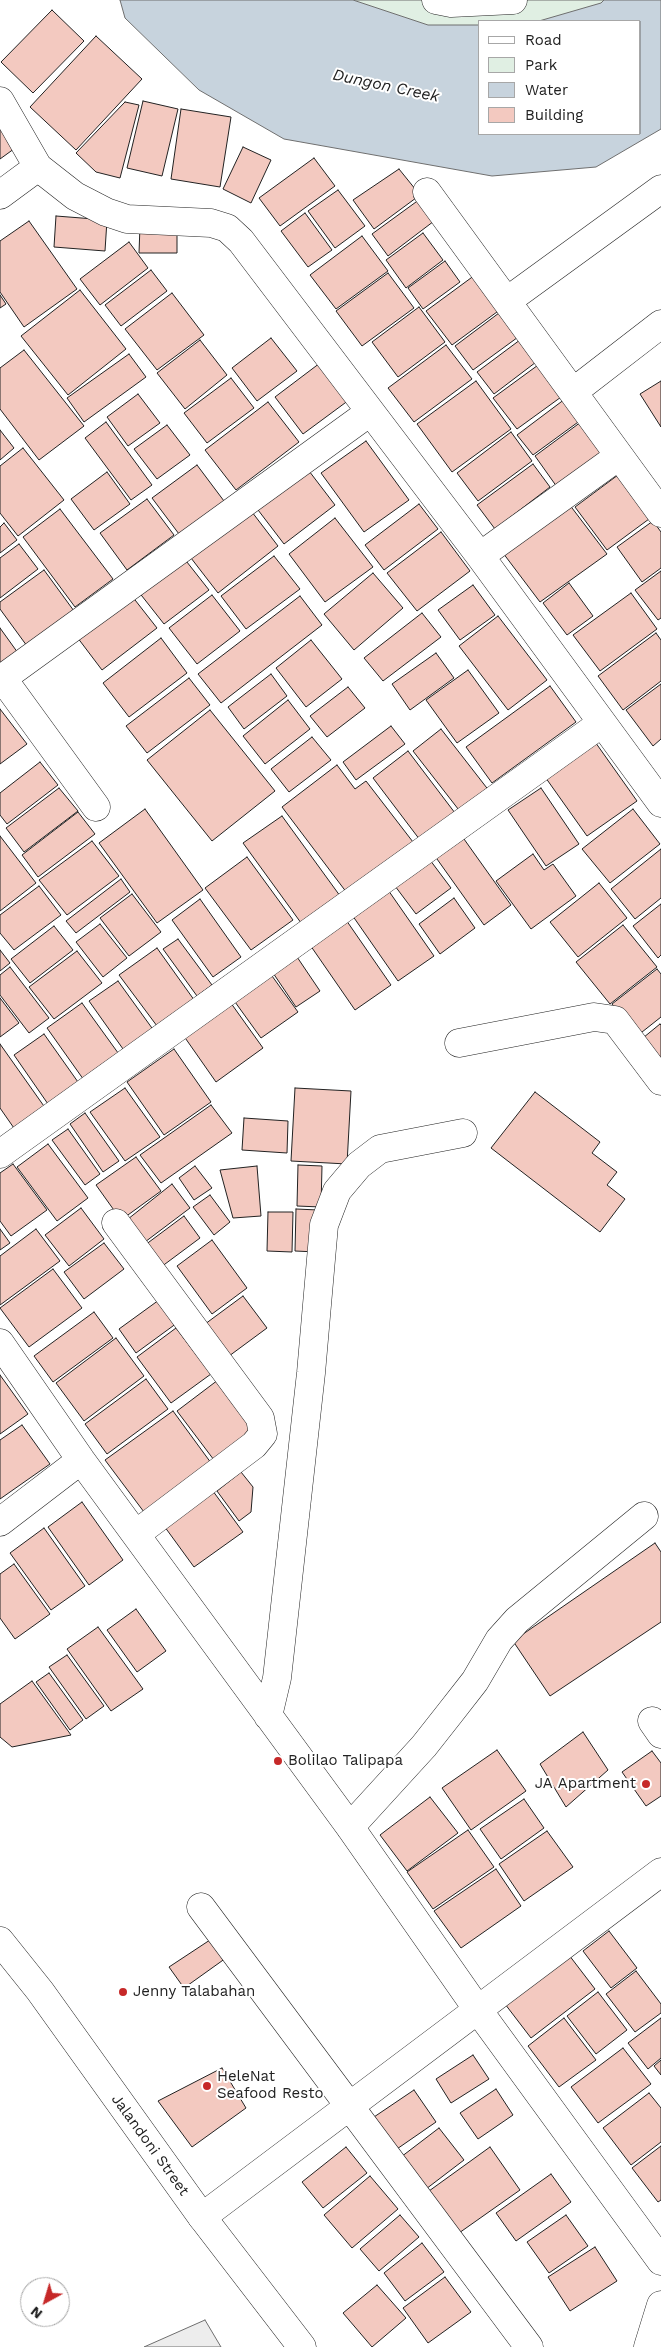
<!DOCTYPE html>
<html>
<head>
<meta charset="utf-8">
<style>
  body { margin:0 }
  #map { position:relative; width:661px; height:2347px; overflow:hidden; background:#fff; font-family:"Work Sans",sans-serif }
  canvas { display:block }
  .legend { position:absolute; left:478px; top:20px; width:162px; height:115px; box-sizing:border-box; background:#fff; border:1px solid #a7a7a7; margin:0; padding:6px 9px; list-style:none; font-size:15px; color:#222 }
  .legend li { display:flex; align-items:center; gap:10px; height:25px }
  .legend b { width:25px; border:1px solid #a7a7a7 }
  .north { position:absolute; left:20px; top:2277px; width:50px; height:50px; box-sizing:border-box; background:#fff; border:1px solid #a7a7a7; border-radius:50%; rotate:219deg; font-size:14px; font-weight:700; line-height:20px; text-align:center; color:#222 }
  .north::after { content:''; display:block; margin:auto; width:18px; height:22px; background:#c62828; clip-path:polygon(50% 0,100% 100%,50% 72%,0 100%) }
</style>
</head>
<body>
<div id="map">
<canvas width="661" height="2347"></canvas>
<ul class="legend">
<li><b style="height:6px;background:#fff"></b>Road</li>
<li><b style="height:14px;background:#e0efe3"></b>Park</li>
<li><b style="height:14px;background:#c7d3dd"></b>Water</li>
<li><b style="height:14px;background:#f3c9c0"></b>Building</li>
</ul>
<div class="north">N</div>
</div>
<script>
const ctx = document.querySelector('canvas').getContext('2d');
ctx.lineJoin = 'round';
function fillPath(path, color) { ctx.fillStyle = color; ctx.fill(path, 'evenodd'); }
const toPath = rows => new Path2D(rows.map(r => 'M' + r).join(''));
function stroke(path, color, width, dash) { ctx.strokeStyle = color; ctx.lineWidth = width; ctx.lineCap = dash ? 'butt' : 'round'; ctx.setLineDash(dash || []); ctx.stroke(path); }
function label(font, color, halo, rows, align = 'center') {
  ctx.font = font + ' "Work Sans",sans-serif'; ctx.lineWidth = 4; ctx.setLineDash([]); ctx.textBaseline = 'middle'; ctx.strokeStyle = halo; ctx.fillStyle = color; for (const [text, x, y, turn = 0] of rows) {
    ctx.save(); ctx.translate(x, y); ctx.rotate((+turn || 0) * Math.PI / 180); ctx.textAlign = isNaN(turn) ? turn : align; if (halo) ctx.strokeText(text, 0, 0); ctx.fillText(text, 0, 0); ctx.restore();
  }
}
const green = toPath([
  [294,0,661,0,636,21,480,21,480,63,294,0]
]);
fillPath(green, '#e0efe3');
stroke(green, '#6f6f6f', 1);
const parking = toPath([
  [205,2320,221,2347,144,2347,205,2320]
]);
fillPath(parking, '#ededed');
stroke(parking, '#6f6f6f', 1);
const water = toPath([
  [120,0,353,0,428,25,480,25,480,134,640,134,640,21,539,21,601,3,604,0,661,0,661,129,596,167,492,176,284,139,199,90,125,18,120,0]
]);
fillPath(water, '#c7d3dd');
stroke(water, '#6f6f6f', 1);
const building = toPath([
  [52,10,84,41,33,93,1,62,52,10],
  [96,36,142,79,76,150,30,107,96,36],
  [143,101,178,109,162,176,127,168,143,101],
  [125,102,139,105,120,178,96,172,76,153,125,102],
  [181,109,231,117,220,187,171,179,181,109],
  [0,121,18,146,0,159,0,121],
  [243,147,271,160,251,203,223,189,243,147],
  [314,158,335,186,280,226,259,198,314,158],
  [399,169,420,195,374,229,353,200,399,169],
  [338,190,365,226,335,248,308,211,338,190],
  [427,194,442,215,388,256,372,234,427,194],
  [305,213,332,250,308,267,281,231,305,213],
  [56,216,107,220,105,251,54,247,56,216],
  [29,221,77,289,24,327,0,292,0,241,29,221],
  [140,226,177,227,177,253,139,253,140,226],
  [423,233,443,260,406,288,386,260,423,233],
  [362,236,388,271,336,309,310,275,362,236],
  [129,242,148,268,100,305,80,279,129,242],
  [445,261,460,282,423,309,408,288,445,261],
  [151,270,167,291,121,326,105,305,151,270],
  [388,273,414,308,362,346,336,311,388,273],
  [475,275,501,309,452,345,426,311,475,275],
  [80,290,126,349,68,395,21,336,80,290],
  [172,293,204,335,157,370,125,329,172,293],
  [0,295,6,304,0,308,0,295],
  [419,307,445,342,398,377,372,342,419,307],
  [507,307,525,332,473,370,455,346,507,307],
  [528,334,544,356,494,394,477,372,528,334],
  [271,338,297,371,257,401,232,368,271,338],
  [200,340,227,375,185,409,157,373,200,340],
  [446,345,472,379,414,422,388,388,446,345],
  [24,350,84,426,39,460,0,409,0,368,24,350],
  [129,354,146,377,84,422,67,398,129,354],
  [545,360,568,392,517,429,493,398,545,360],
  [320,363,349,400,303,434,275,397,320,363],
  [231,378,254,408,207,443,184,413,231,378],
  [476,381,511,429,452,472,417,424,476,381],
  [661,381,661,427,640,394,661,381],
  [138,394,160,423,128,446,107,417,138,394],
  [569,396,585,417,533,455,517,435,569,396],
  [268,402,299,442,236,490,205,450,268,402],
  [585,419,607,450,557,487,535,456,585,419],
  [106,422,152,485,131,500,85,438,106,422],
  [167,425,190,455,157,479,134,449,167,425],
  [0,430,14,448,0,460,0,430],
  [511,432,532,461,478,501,457,473,511,432],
  [366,441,409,500,364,532,321,473,366,441],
  [23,448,64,500,18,536,0,513,0,466,23,448],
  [533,464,550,487,495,529,477,505,533,464],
  [197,465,224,501,179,534,152,498,197,465],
  [306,467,335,505,284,544,255,506,306,467],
  [107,472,130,504,94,530,71,499,107,472],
  [618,475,649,519,607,550,575,507,618,475],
  [147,499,174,535,127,570,100,533,147,499],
  [419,504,438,529,384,570,365,545,419,504],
  [569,504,607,554,540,602,503,553,569,504],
  [60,509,113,579,75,607,23,537,60,509],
  [252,512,278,546,218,593,191,558,252,512],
  [335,518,373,567,325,602,289,554,335,518],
  [653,521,661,532,661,568,642,582,617,547,653,521],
  [4,523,17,540,0,553,0,527,4,523],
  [441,532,470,571,417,611,387,573,441,532],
  [19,544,38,569,0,598,0,558,19,544],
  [274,556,300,589,246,629,221,596,274,556],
  [183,557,209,590,164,624,138,591,183,557],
  [44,570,74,611,27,646,0,609,0,602,44,570],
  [661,571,661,618,658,620,635,590,661,571],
  [373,573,403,608,354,650,324,614,373,573],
  [569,583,593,616,567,635,543,603,569,583],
  [473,585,495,615,460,640,438,610,473,585],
  [128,591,157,628,102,670,74,633,128,591],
  [631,593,657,629,600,671,573,635,631,593],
  [212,595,240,631,197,664,169,628,212,595],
  [300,596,322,625,221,703,198,674,300,596],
  [422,613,441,637,383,681,364,658,422,613],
  [498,616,547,680,508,710,459,646,498,616],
  [0,628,18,653,0,666,0,628],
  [656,633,661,640,661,681,623,710,598,676,656,633],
  [161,638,187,673,129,717,103,683,161,638],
  [311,640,342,679,306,707,276,668,311,640],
  [436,653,454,678,410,710,392,684,436,653],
  [468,670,499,713,457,743,426,700,468,670],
  [271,674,287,696,244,729,228,707,271,674],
  [189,678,210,705,147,753,126,726,189,678],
  [661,684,661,739,653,746,626,710,661,684],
  [550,686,576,722,492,783,466,747,550,686],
  [348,687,365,708,327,737,310,716,348,687],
  [288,700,310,729,265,764,243,736,288,700],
  [0,709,27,744,0,764,0,709],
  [210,710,275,791,212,841,147,760,210,710],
  [391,726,405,744,356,780,343,762,391,726],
  [441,729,490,792,462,814,413,751,441,729],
  [312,737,331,760,289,792,271,769,312,737],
  [593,739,637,801,587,836,543,774,593,739],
  [408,751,455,813,420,840,373,778,408,751],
  [40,762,58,785,7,824,0,815,0,793,40,762],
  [337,765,355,789,366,781,413,842,347,893,282,807,337,765],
  [59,788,78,811,24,852,6,828,59,788],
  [541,788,579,844,546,866,508,810,541,788],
  [145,809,203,890,157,923,99,843,145,809],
  [633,809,660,844,610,883,582,849,633,809],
  [78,812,95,834,38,877,22,855,78,812],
  [282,816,343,900,304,927,243,843,282,816],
  [459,832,511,905,484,925,432,852,459,832],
  [0,836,36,883,0,911,0,836],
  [92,841,119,876,67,915,39,880,92,841],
  [661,849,661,898,635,919,611,889,661,849],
  [533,854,544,870,553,864,576,896,531,929,496,881,533,854],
  [247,857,293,920,251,950,205,888,247,857],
  [430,860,451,888,416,914,395,886,430,860],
  [121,879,130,892,76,933,66,921,121,879],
  [599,883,627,918,578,957,550,922,599,883],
  [39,886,61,915,14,950,0,933,0,915,39,886],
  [386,887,434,956,398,981,350,912,386,887],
  [132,894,161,932,129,956,100,918,132,894],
  [454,898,475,928,440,954,419,924,454,898],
  [200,899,241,957,213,977,172,920,200,899],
  [661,904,661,955,658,958,633,926,661,904],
  [344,917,391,985,355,1010,308,942,344,917],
  [100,924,127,958,103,977,76,942,100,924],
  [623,925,657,967,610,1004,576,962,623,925],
  [54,926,73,950,30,983,11,959,54,926],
  [178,939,212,985,197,996,163,949,178,939],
  [157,948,197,1004,160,1030,119,975,157,948],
  [0,950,10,963,0,971,0,950],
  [77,951,102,983,54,1019,29,987,77,951],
  [293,951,320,991,296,1007,269,967,293,951],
  [10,967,49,1018,29,1033,0,995,0,975,10,967],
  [267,969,298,1012,261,1038,230,995,267,969],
  [657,969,661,974,661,1017,637,1036,612,1004,657,969],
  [118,981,157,1035,128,1056,89,1001,118,981],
  [0,998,19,1023,0,1037,0,998],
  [228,999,263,1048,216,1082,181,1032,228,999],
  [82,1003,121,1057,86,1083,47,1028,82,1003],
  [660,1024,661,1025,661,1071,638,1042,660,1024],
  [44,1034,78,1082,48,1104,14,1055,44,1034],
  [0,1044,46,1109,16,1131,0,1108,0,1044],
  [174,1049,211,1102,164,1135,127,1082,174,1049],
  [125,1088,160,1137,125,1161,90,1112,125,1088],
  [295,1088,351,1091,347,1164,291,1161,295,1088],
  [535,1092,600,1142,592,1153,617,1172,607,1185,625,1199,600,1232,491,1148,535,1092],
  [211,1105,232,1133,161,1183,140,1155,211,1105],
  [85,1113,119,1161,103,1172,70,1124,85,1113],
  [244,1118,288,1121,287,1153,242,1150,244,1118],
  [68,1129,100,1174,85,1185,52,1140,68,1129],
  [48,1144,88,1198,57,1221,17,1167,48,1144],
  [136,1157,161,1191,121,1220,96,1185,136,1157],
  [13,1164,47,1210,11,1236,0,1221,0,1173,13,1164],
  [298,1165,322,1166,321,1207,297,1206,298,1165],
  [195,1166,212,1188,194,1200,179,1178,195,1166],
  [257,1166,261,1216,233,1218,220,1170,257,1166],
  [172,1184,190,1208,141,1245,123,1223,172,1184],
  [210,1195,230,1222,214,1235,193,1207,210,1195],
  [81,1208,104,1239,69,1266,45,1235,81,1208],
  [296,1209,318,1210,317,1252,295,1251,296,1209],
  [268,1212,293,1212,292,1252,267,1251,268,1212],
  [184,1216,200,1238,157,1270,141,1248,184,1216],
  [0,1229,10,1243,0,1250,0,1229],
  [36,1229,60,1261,0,1305,0,1256,36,1229],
  [212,1240,247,1288,212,1314,177,1266,212,1240],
  [104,1243,124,1269,84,1299,64,1272,104,1243],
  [53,1269,82,1308,29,1347,0,1308,53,1269],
  [243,1296,267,1328,225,1359,201,1327,243,1296],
  [159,1300,177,1323,136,1353,119,1329,159,1300],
  [94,1312,113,1338,53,1382,34,1356,94,1312],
  [176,1328,211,1374,171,1403,137,1357,176,1328],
  [116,1338,144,1376,84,1421,56,1383,116,1338],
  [0,1375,28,1414,0,1434,0,1375],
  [146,1379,168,1409,107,1454,85,1424,146,1379],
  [218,1380,258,1434,217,1464,177,1411,218,1380],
  [173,1411,214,1467,147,1516,105,1460,173,1411],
  [22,1425,50,1464,0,1499,0,1440,22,1425],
  [241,1472,253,1487,251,1512,239,1521,217,1491,241,1472],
  [207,1483,243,1532,194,1567,159,1519,207,1483],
  [82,1502,123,1560,89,1585,48,1527,82,1502],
  [44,1528,85,1586,51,1610,10,1553,44,1528],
  [655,1543,661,1552,661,1622,550,1696,513,1641,655,1543],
  [14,1564,50,1614,15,1639,0,1618,0,1574,14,1564],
  [136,1609,166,1651,137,1672,107,1630,136,1609],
  [98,1627,143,1689,111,1711,67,1649,98,1627],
  [67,1655,104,1706,86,1719,49,1667,67,1655],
  [49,1673,83,1720,70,1730,36,1682,49,1673],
  [32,1681,71,1735,12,1747,0,1737,0,1704,32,1681],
  [583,1732,608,1770,566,1807,540,1764,583,1732],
  [497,1750,526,1791,471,1830,442,1788,497,1750],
  [652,1751,661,1763,661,1796,646,1806,622,1772,652,1751],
  [430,1797,458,1833,407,1871,380,1835,430,1797],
  [524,1799,544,1828,501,1859,480,1829,524,1799],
  [468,1830,494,1867,433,1909,407,1872,468,1830],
  [547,1831,573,1867,524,1901,499,1864,547,1831],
  [496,1869,521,1906,461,1948,434,1911,496,1869],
  [609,1931,637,1968,611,1988,583,1951,609,1931],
  [213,1938,226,1958,184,1988,169,1967,213,1938],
  [569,1955,595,1989,531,2038,505,2004,569,1955],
  [636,1971,661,2004,661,2013,635,2032,606,1994,636,1971],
  [598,1992,627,2030,596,2054,567,2016,598,1992],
  [564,2018,596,2060,559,2087,528,2046,564,2018],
  [661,2018,661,2058,648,2069,628,2043,661,2018],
  [623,2048,651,2084,598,2123,571,2087,623,2048],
  [473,2055,489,2079,451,2103,436,2079,473,2055],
  [661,2060,661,2075,654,2066,661,2060],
  [222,2068,246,2108,192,2147,158,2101,222,2068],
  [496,2089,513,2115,478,2139,460,2113,496,2089],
  [414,2090,436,2122,394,2151,371,2119,414,2090],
  [649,2093,661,2108,661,2142,631,2165,603,2128,649,2093],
  [439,2128,464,2160,426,2189,401,2157,439,2128],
  [661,2146,661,2200,658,2202,632,2168,661,2146],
  [346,2147,367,2173,323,2208,302,2182,346,2147],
  [490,2147,520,2190,459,2233,429,2191,490,2147],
  [551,2174,571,2202,516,2241,496,2213,551,2174],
  [370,2176,398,2209,352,2248,324,2215,370,2176],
  [400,2215,419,2237,379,2271,360,2249,400,2215],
  [566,2215,588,2246,549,2273,527,2242,566,2215],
  [422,2243,444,2272,405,2301,384,2273,422,2243],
  [595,2247,617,2281,570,2311,548,2277,595,2247],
  [445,2277,471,2312,428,2343,403,2308,445,2277],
  [377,2285,406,2318,372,2347,343,2313,377,2285]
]);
fillPath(building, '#f3c9c0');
stroke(building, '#222', 1);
const minor = toPath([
  [436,0,451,3,513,0],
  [0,101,38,167,75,196,106,212,127,219,211,223,227,228,241,241,480,556,661,803],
  [427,192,661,513],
  [0,195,38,167],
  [507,301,661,189],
  [573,392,661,324],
  [480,556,619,456],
  [3,679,96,807],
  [0,680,370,412],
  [459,1043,594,1017,615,1020,661,1081],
  [0,1154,602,723],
  [116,1223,260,1418,263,1434,254,1445,136,1534],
  [0,1343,81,1460,350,1827,478,2010,661,2261],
  [0,1522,81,1460],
  [268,1716,277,1678,311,1373,324,1225,337,1191,359,1165,380,1149,463,1133],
  [652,1721,661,1734],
  [350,1827,424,1746,450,1713,475,1681,499,1640,517,1620,644,1516],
  [201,1907,529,2347],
  [202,2217,661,1872],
  [648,2347,661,2305]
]);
const major = toPath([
  [0,1941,40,1991,202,2217,302,2347]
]);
stroke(minor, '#222', 29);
stroke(major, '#222', 29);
stroke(minor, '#fff', 28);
stroke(major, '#fff', 28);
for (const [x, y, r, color] of [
  [278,1761,5,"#c62828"],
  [646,1784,5,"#c62828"],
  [123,1992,5,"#c62828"],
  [207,2086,5,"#c62828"]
]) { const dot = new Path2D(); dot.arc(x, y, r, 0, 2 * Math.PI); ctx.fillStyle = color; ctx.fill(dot); stroke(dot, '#fff', 2); }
label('15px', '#222', '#fff', [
  ["Bolilao Talipapa",288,1761],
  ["JA Apartment",636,1784,"right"],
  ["Jenny Talabahan",133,1992],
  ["HeleNat",217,2077],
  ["Seafood Resto",217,2094]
], 'left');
label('15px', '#222', '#fff', [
  ["Jalandoni Street",150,2145,54]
]);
label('italic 16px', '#222', '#fff', [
  ["Dungon Creek",386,86,12]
]);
</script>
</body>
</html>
